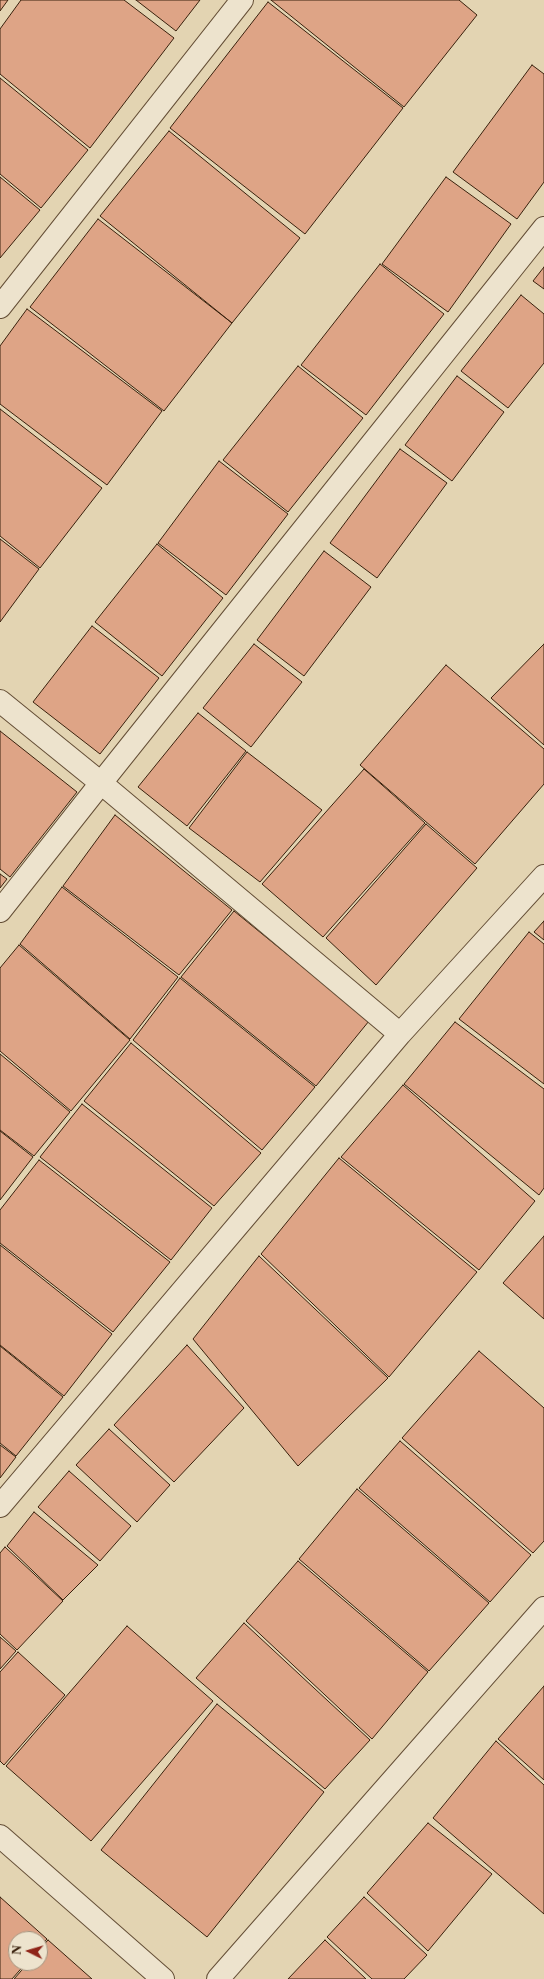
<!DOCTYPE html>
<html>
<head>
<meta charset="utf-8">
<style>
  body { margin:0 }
  #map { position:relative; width:544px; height:1979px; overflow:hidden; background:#e3d4b2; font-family:"Libre Caslon Text",serif }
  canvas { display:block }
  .north { position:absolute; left:8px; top:1931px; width:40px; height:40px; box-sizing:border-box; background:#ede3cd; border:1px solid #a59580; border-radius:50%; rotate:275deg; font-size:11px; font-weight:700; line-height:16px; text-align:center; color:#39210d }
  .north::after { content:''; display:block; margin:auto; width:14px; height:18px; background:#8f2418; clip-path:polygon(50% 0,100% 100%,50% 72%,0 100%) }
</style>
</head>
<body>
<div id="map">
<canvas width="544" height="1979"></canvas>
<div class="north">N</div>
</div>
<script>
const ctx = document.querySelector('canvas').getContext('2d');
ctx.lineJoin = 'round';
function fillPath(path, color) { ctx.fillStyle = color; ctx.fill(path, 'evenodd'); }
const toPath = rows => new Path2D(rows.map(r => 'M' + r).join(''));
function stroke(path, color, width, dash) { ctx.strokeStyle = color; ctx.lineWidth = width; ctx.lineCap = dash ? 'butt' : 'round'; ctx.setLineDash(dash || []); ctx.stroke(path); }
const building = toPath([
  [0,0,8,0,0,11,0,0],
  [21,0,124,0,174,38,90,148,0,74,0,29,21,0],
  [136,0,200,0,176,31,136,0],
  [271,0,459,0,477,15,404,107,271,0],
  [268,2,403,108,305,234,170,128,268,2],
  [532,65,544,74,544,182,517,219,453,172,532,65],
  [0,78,88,150,41,208,0,174,0,78],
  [169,131,300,238,232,323,100,216,169,131],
  [0,177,40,210,0,258,0,177],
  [446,177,511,224,448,312,382,264,446,177],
  [98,219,232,323,164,411,30,307,98,219],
  [380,264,444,314,366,415,301,365,380,264],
  [544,267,544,289,533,281,544,267],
  [521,295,544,314,544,363,508,408,461,371,521,295],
  [27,309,162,411,107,485,0,404,0,346,27,309],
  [298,366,363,418,288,512,223,460,298,366],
  [457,376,504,412,452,481,405,445,457,376],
  [0,409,102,488,40,568,0,536,0,409],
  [400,449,447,483,377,578,330,543,400,449],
  [219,461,288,514,226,595,158,543,219,461],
  [0,539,39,569,0,622,0,539],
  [157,544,223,598,162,676,95,622,157,544],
  [324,551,371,587,304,676,257,640,324,551],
  [92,626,159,678,100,754,33,702,92,626],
  [254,644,302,682,251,747,203,708,254,644],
  [544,644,544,745,491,698,544,644],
  [446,665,544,749,544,784,475,864,360,765,446,665],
  [198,713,246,751,187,826,138,787,198,713],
  [0,731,77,792,10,877,0,869,0,731],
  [247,752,322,810,260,882,189,828,247,752],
  [364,769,425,823,323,937,262,884,364,769],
  [115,815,232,910,179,975,63,886,115,815],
  [426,824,477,868,376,985,326,938,426,824],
  [0,874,7,879,0,888,0,874],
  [62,887,178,977,130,1039,20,944,62,887],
  [234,911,369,1021,316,1086,181,977,234,911],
  [544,921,544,940,534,932,544,921],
  [529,932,544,944,544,1084,459,1019,529,932],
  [19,945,130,1040,71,1111,0,1051,0,968,19,945],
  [180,978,315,1087,262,1150,133,1040,180,978],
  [455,1022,544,1089,544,1188,539,1195,404,1084,455,1022],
  [131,1043,261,1153,214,1206,84,1101,131,1043],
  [0,1054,70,1112,34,1156,0,1130,0,1054],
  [403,1085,535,1201,479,1270,341,1157,403,1085],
  [82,1104,212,1208,171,1260,40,1157,82,1104],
  [0,1131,33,1157,0,1200,0,1131],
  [339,1158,477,1272,389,1377,261,1254,339,1158],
  [39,1160,170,1262,113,1332,0,1243,0,1210,39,1160],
  [544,1236,544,1319,503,1283,544,1236],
  [0,1245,112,1334,64,1396,0,1345,0,1245],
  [259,1256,388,1378,298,1466,193,1339,259,1256],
  [187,1345,244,1408,174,1482,114,1425,187,1345],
  [0,1346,63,1397,16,1456,0,1443,0,1346],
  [479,1351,544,1408,544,1541,533,1553,402,1438,479,1351],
  [109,1429,170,1485,137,1522,76,1465,109,1429],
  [400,1441,531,1555,490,1602,359,1488,400,1441],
  [0,1445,16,1457,0,1478,0,1445],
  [69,1471,131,1526,100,1561,38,1507,69,1471],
  [357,1489,489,1603,429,1671,299,1559,357,1489],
  [34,1512,98,1565,63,1600,7,1546,34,1512],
  [5,1547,63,1601,17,1650,0,1634,0,1553,5,1547],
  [298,1561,428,1672,372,1739,246,1621,298,1561],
  [244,1623,370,1740,325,1789,196,1678,244,1623],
  [127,1626,213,1701,91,1841,6,1766,127,1626],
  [0,1637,16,1651,0,1669,0,1637],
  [18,1652,65,1695,4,1765,0,1761,0,1672,18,1652],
  [544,1686,544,1780,498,1739,544,1686],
  [217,1704,324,1792,207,1937,101,1850,217,1704],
  [496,1741,544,1785,544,1914,433,1818,496,1741],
  [428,1823,492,1874,428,1951,367,1893,428,1823],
  [0,1897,47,1939,40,1947,40,1939,16,1939,16,1963,26,1963,12,1979,0,1979,0,1897],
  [364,1897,427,1955,404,1979,372,1979,327,1937,364,1897],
  [48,1940,92,1979,14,1979,28,1963,40,1963,40,1949,48,1940],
  [325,1940,366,1979,288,1979,325,1940]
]);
fillPath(building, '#dea486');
stroke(building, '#39210d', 1);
const minor = toPath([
  [0,307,242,0],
  [0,701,101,783,400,1034],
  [0,911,101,783,544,228],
  [0,1506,400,1034,544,876],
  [0,1836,163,1979],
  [218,1979,544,1608]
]);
stroke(minor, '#644e36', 24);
stroke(minor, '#ede3cd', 22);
</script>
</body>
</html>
